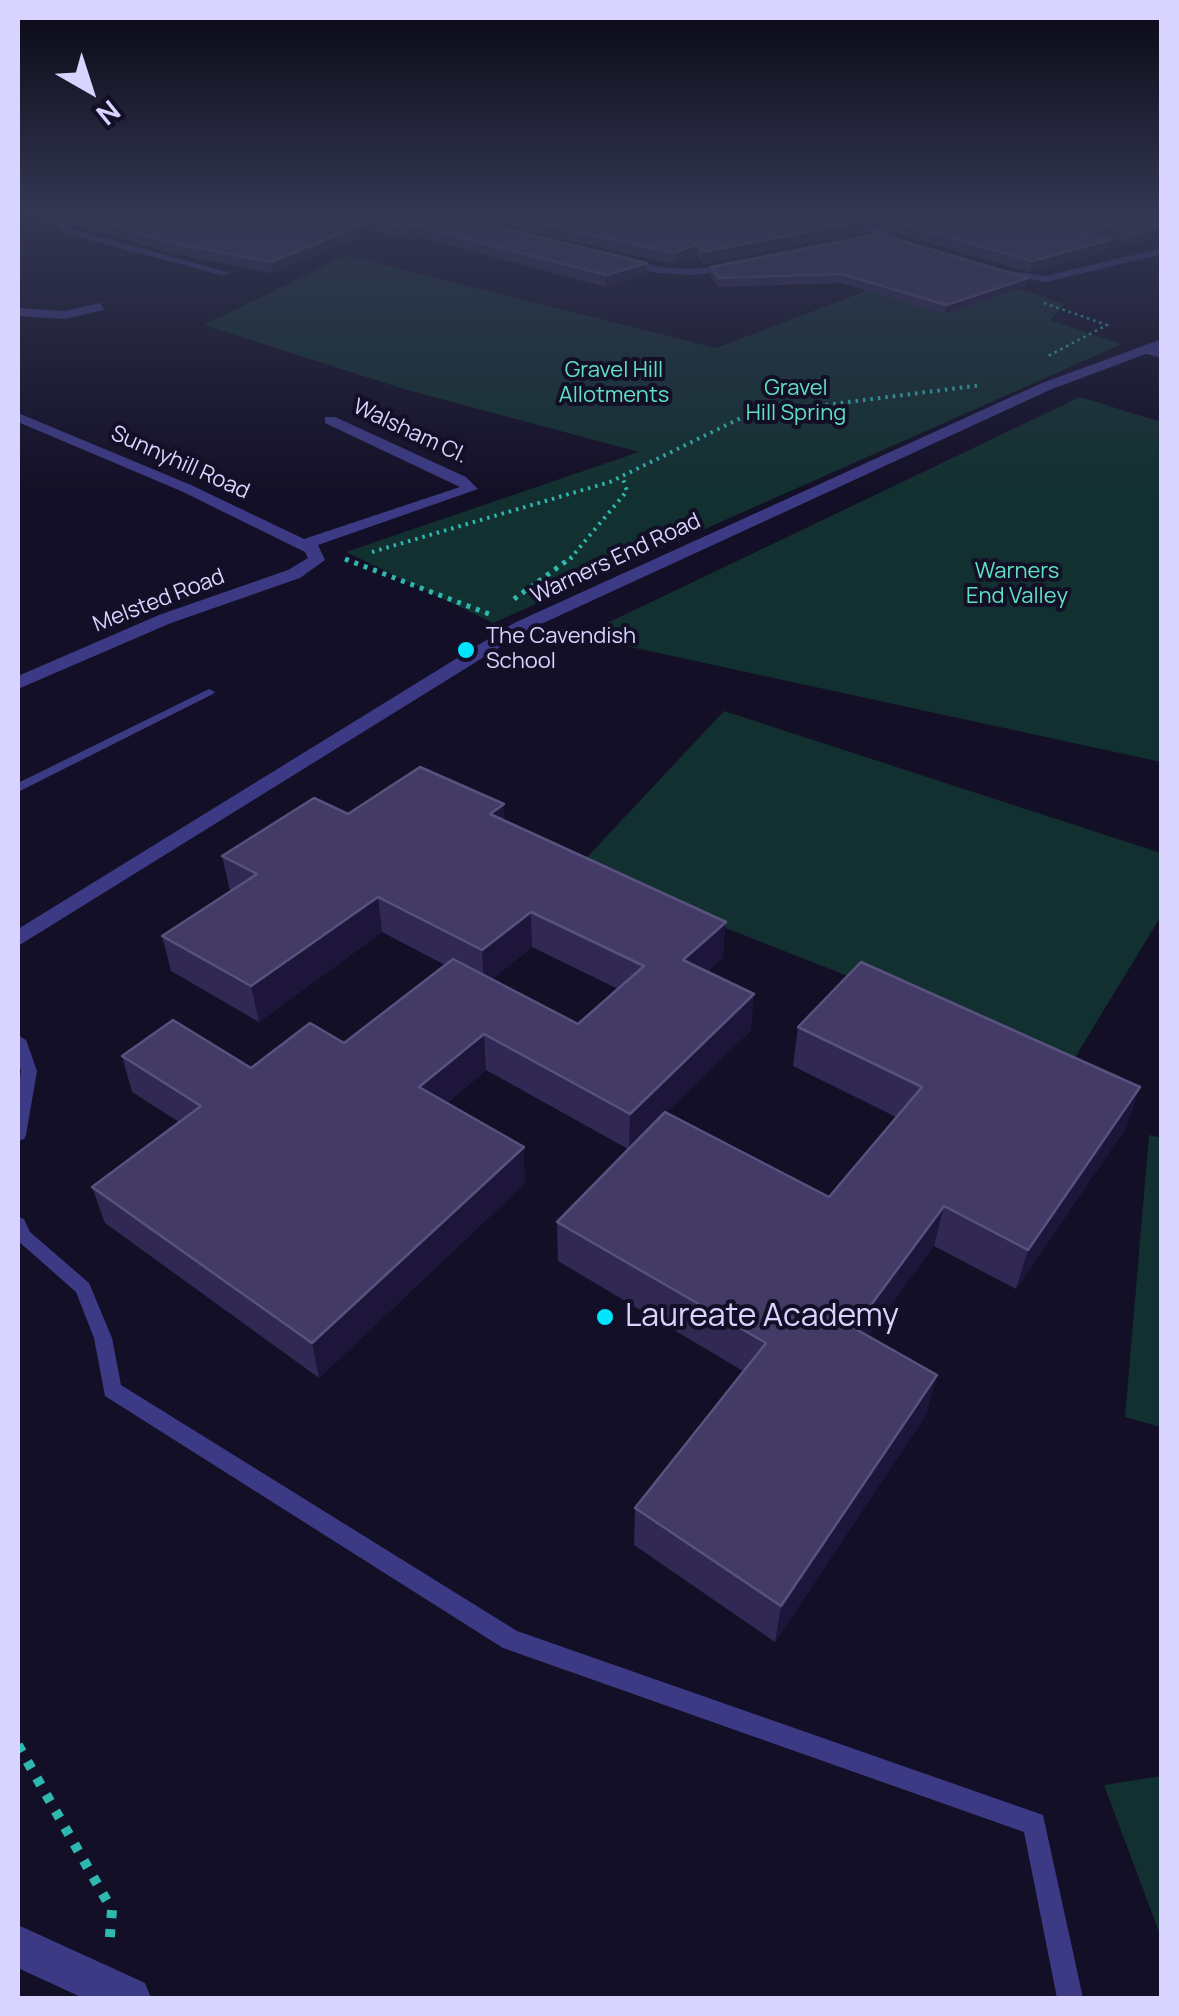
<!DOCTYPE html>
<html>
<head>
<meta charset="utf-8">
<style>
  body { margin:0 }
  #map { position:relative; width:1179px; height:2016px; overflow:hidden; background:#130f26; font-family:Manrope,sans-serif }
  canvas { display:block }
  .frame { position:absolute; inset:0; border:20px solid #d9d4ff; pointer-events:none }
  .north { position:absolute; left:40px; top:40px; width:100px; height:100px; -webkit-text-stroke:8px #130f26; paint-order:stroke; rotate:141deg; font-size:28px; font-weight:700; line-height:40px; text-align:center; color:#d9d4ff }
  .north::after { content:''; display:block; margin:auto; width:35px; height:45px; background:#d9d4ff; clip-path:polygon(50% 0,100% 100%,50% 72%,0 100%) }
</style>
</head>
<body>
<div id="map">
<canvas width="1179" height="2016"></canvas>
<div class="frame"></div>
<div class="north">N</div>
</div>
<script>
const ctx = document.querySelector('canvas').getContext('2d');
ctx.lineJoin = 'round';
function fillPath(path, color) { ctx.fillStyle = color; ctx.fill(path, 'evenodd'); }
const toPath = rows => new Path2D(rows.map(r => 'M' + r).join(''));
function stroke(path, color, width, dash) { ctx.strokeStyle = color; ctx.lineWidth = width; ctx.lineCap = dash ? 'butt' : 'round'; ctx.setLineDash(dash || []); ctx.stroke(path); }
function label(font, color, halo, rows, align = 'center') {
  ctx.font = font + ' Manrope,sans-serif'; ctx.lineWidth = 8; ctx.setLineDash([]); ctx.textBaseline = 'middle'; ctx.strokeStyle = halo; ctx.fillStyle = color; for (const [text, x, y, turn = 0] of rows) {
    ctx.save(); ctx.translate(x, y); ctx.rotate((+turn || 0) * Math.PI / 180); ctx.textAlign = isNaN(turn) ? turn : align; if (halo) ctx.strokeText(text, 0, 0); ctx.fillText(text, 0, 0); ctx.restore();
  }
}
fillPath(toPath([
  [346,255,716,348,940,263,1065,304,1050,320,1122,344,493,623,346,552,639,452,404,389,204,325],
  [1080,397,1161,422,1161,762,580,636],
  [724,711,1161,853,1161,916,1071,1064,576,869],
  [1149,1135,1162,1138,1161,1427,1125,1417],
  [1161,1776,1162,1776,1161,1937,1104,1785]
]), '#12302f');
stroke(toPath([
  [1044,303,1107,325,1048,356]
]), '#2fb8b0', 2.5, [2.5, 4]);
stroke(toPath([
  [372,552,610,482,747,415,982,385],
  [570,559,627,491,622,476]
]), '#2fb8b0', 4, [2.5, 5]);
stroke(toPath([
  [345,559,489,614],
  [514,599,572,557]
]), '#2fb8b0', 5, [4, 6]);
stroke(toPath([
  [18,1745,112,1910,109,1948]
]), '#2fb8b0', 10, [8, 11]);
fillPath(toPath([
  [209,689,215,692,213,694,18,792,18,783,209,689],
  [18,1035,26,1040,37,1071,26,1135,24,1139,18,1141,18,1092,21,1071,18,1061,18,1035],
  [18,1217,24,1219,30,1232,89,1283,112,1338,121,1385,517,1631,1043,1815,1083,1998,1057,1998,1024,1832,503,1648,105,1396,94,1338,76,1292,18,1241,18,1217]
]), '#3d3a85');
fillPath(toPath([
  [39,214,51,214,76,230,230,273,224,276,68,234,39,214],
  [859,214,869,214,871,225,915,245,906,247,862,229,859,214],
  [1162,248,1162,254,1046,282,990,272,996,269,1046,276,1162,248],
  [614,254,658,267,695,269,741,263,747,266,695,275,657,273,610,259,614,254],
  [100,303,104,310,64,319,18,316,18,308,64,311,100,303],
  [1145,345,1162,350,1162,358,1140,352,1145,345],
  [18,413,191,485,304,539,460,487,325,423,325,417,335,417,466,477,478,489,318,545,325,560,300,578,171,623,18,689,18,676,159,615,288,570,308,558,305,552,181,491,18,422,18,413]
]), '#3d3a85');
fillPath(toPath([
  [1162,339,1162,348,1052,389,526,631,18,946,18,929,514,623,1042,383,1162,339],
  [18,1925,145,1983,151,1998,83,1998,18,1968,18,1925]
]), '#3d3a85');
fillPath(toPath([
  [52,214,445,214,646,274,606,287,418,237,409,240,374,230,272,273,179,255,78,227],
  [452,214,860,214,861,232,703,264,697,255,673,264],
  [872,214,1162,214,1131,244,1076,229,1075,231,1107,252,1029,272,884,230,874,224],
  [879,234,1026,286,945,314,841,283,718,287,711,276,711,267],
  [348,814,504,821,723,957,707,972,751,1030,667,1112,829,1197,896,1117,793,1066,798,1027,1127,1126,1016,1289,934,1246,868,1336,927,1413,775,1642,634,1545,635,1508,743,1371,558,1261,557,1222,628,1149,486,1070,447,1103,525,1183,319,1378,105,1223,92,1187,179,1122,132,1092,122,1056,251,1068,344,1043,445,965,382,932,259,1022,171,971,162,936,230,891,222,856],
  [532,947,618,989,578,1024,492,979]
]), '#312854');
fillPath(toPath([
  [18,214,20,214,19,235,18,227],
  [373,220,374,230,272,273,271,262],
  [862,221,861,232,703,264,703,252],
  [1162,225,1162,235,1131,244,1134,233],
  [417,226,418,237,409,240,408,229],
  [1110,240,1107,252,1029,272,1032,261],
  [698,244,697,255,673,264,674,253],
  [647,263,646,274,606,287,606,275],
  [1028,278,1026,286,945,314,946,305],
  [504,804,505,839,490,814],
  [378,897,382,932,259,1022,251,986],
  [531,912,532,947,484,986,482,950],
  [726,922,723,957,681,996,683,960],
  [754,994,751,1030,629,1150,630,1114],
  [484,1034,486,1070,423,1123,419,1087],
  [1140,1087,1127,1126,1016,1289,1028,1250],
  [524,1147,525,1183,319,1378,312,1343],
  [944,1206,934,1246,846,1367,854,1328],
  [937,1375,927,1413,775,1642,781,1606]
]), '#1d163a');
const building = toPath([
  [71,214,445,214,647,263,606,275,417,226,408,229,373,220,271,262,177,244,71,214],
  [498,214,860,214,862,221,703,252,698,244,674,253,498,214],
  [877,214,1162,214,1162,225,1134,233,1078,219,1070,229,1110,240,1032,261,885,219,877,214],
  [879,234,1028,278,946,305,842,274,719,278,711,267,879,234],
  [420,767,504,804,490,814,726,922,683,960,754,994,630,1114,484,1034,419,1087,524,1147,312,1343,92,1187,201,1106,122,1056,173,1020,251,1068,310,1023,344,1043,453,959,578,1024,644,966,531,912,482,950,378,897,251,986,162,936,257,874,222,856,314,798,348,814,420,767],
  [861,962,1140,1087,1028,1250,944,1206,854,1328,937,1375,781,1606,635,1508,766,1343,557,1222,665,1112,829,1197,922,1087,798,1027,861,962]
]);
fillPath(building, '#433a66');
stroke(building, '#5a527e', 2.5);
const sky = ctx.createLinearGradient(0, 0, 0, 496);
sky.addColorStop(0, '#0a0815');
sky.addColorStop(0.43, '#333752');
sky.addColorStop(1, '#33375200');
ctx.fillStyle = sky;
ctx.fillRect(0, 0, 1179, 496);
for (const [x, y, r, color] of [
  [466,650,10,"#00e5ff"],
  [605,1317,10,"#00e5ff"]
]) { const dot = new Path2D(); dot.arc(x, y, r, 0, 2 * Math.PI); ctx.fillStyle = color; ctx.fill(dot); stroke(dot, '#130f26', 4); }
label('22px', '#5fe0c0', '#130f26', [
  ["Gravel Hill",614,371],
  ["Allotments",614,396],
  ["Gravel",796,389],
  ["Hill Spring",796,414],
  ["Warners",1017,572],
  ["End Valley",1017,597]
]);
label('22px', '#d9d4ff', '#130f26', [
  ["Walsham Cl.",410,432,25],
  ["Sunnyhill Road",180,463,24],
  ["Warners End Road",616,559,-25],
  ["Melsted Road",159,601,-21]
]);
label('22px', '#d9d4ff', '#130f26', [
  ["The Cavendish",486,637],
  ["School",486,662]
], 'left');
label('32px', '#d9d4ff', '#130f26', [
  ["Laureate Academy",625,1317]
], 'left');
</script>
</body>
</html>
